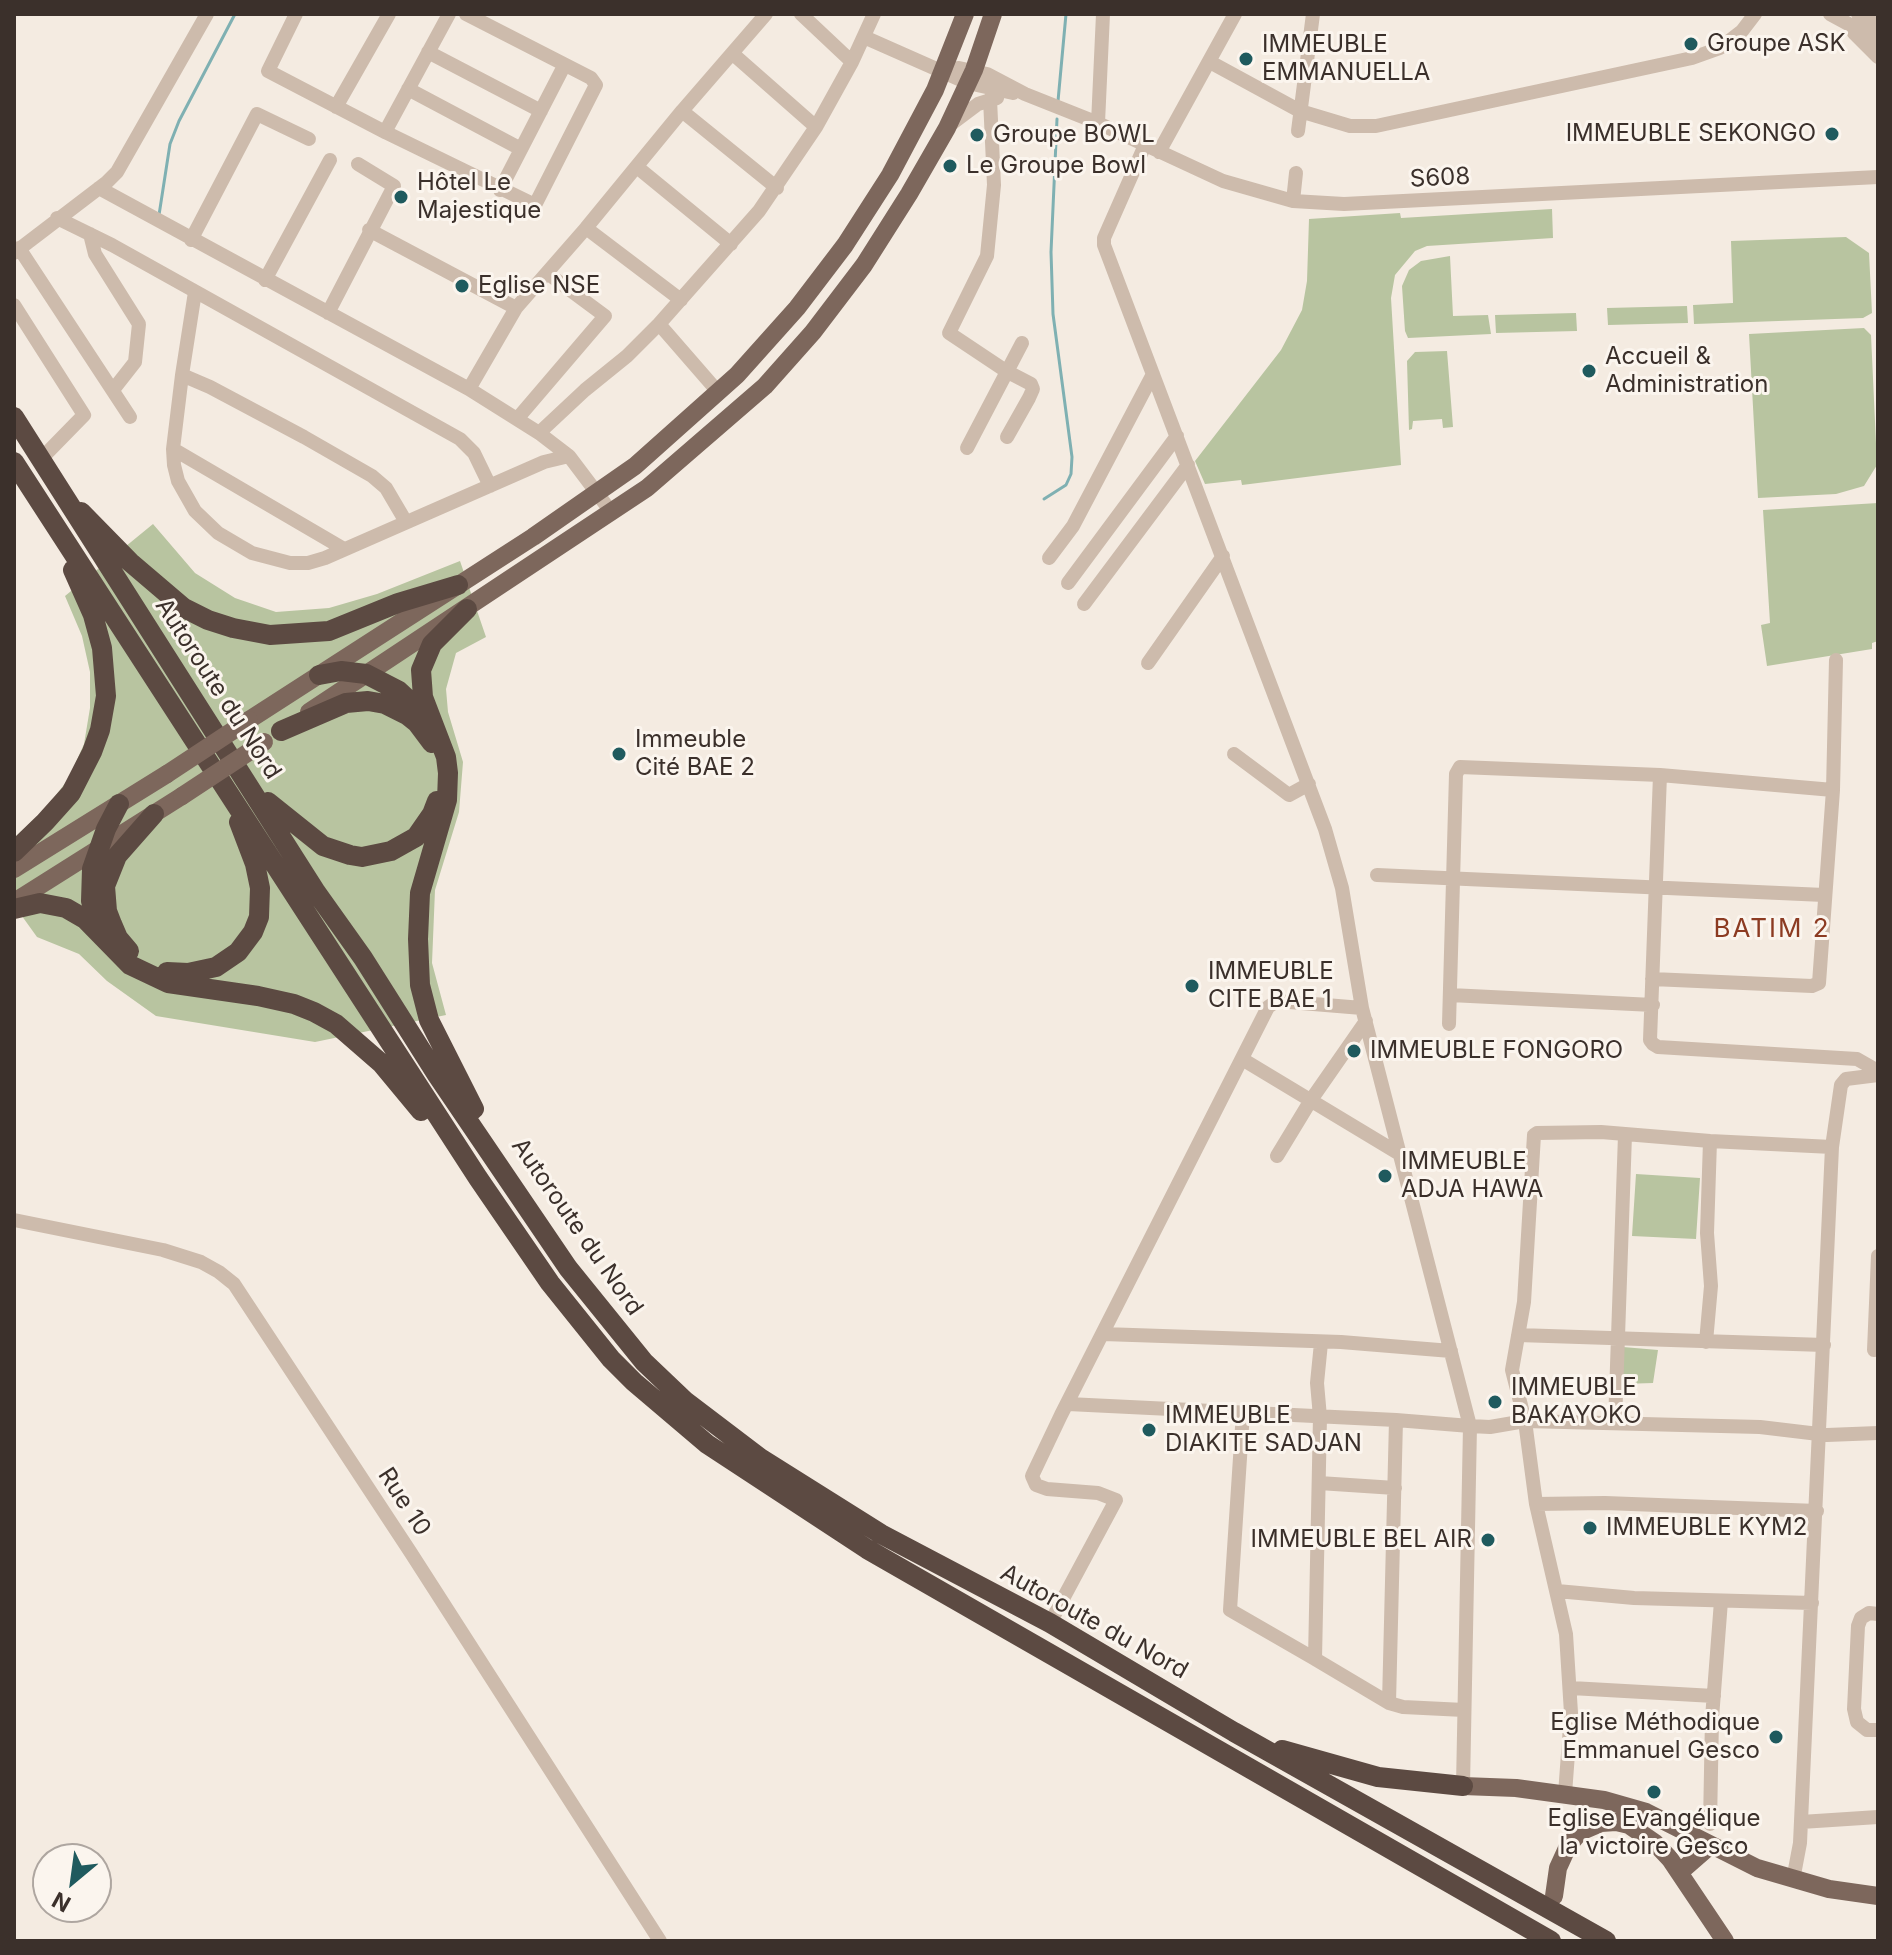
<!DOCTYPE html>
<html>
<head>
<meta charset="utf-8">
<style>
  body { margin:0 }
  #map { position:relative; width:1892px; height:1955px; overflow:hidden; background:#f4ebe1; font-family:Inter,sans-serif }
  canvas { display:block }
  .frame { position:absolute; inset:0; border:16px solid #3b302b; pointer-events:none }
  .north { position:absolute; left:32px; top:1843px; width:80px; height:80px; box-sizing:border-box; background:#fbf5ee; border:2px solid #aea6a0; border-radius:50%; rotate:209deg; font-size:22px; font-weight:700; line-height:32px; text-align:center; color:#3b302b }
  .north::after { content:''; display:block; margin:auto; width:28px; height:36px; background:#1f5a5e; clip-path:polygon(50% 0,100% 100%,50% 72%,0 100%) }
</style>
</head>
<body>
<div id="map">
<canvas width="1892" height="1955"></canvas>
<div class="frame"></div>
<div class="north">N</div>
</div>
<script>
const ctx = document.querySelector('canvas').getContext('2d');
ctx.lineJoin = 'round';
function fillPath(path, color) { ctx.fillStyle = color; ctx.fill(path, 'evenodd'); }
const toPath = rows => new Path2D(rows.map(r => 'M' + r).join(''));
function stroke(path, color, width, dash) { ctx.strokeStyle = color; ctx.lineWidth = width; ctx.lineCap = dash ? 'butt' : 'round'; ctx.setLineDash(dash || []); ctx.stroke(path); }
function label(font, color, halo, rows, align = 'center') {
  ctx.font = font + ' Inter,sans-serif'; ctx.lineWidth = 6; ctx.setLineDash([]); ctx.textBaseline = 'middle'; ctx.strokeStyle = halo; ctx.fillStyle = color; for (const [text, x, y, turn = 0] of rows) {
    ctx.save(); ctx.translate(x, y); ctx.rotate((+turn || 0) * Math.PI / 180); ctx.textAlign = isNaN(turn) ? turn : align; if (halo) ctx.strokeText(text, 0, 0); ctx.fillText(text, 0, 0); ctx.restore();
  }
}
fillPath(toPath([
  [1552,209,1553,238,1427,246,1415,251,1395,275,1391,298,1401,465,1242,485,1241,480,1205,484,1195,461,1281,350,1302,310,1307,281,1309,219,1400,213,1401,218],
  [1846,237,1869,253,1872,313,1863,318,1694,324,1693,305,1733,303,1731,241],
  [1450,256,1453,316,1488,315,1491,334,1408,338,1405,331,1402,286,1409,270,1421,261],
  [1687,306,1688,323,1608,325,1607,308],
  [1576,313,1577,331,1496,333,1495,315],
  [1864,328,1871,335,1877,465,1864,486,1836,494,1758,498,1749,334],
  [1447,351,1453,427,1443,428,1442,419,1413,421,1412,429,1409,430,1407,361,1415,352],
  [1878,503,1878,641,1872,643,1872,649,1767,666,1761,625,1770,623,1763,510],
  [153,524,195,573,235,598,276,612,329,608,377,594,460,561,486,637,456,653,446,689,448,712,463,762,459,812,435,890,432,963,446,1015,315,1042,156,1016,107,981,79,954,37,937,14,905,14,838,47,807,69,778,84,744,90,708,90,672,82,636,65,596],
  [1636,1174,1700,1178,1696,1239,1632,1236],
  [1623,1347,1658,1350,1653,1383,1622,1384]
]), '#b8c4a0');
stroke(toPath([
  [1058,101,1066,14],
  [159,215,170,144,179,121,235,14],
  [1044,499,1066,485,1071,474,1072,457,1053,314,1051,252,1057,119]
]), '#7fb0b2', 3);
stroke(toPath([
  [296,14,268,71,385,132,535,205,596,85,591,78,466,14],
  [801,14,852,62],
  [1830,14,1878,40],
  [1858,14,1878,25],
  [1854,33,1878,57],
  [864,37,968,83,1013,93],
  [428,52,541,111],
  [733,54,816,127],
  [1210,62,1300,111,1350,126,1376,126,1692,58,1720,48,1742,31,1755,14],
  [943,70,959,68,987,74,1025,94,1098,123,1223,181,1293,201,1344,204,1878,177],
  [408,89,521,149],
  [990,99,994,185,987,256,949,333,1006,371,1031,384,1033,389,1029,398,1007,437],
  [336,107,389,14],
  [682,111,777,188],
  [1098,123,1103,14],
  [950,125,978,104,997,98],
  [1298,131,1313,14],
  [385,132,449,14],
  [1145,145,1104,238,1104,245,1325,829,1342,888,1362,1008,1470,1426,1396,1420],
  [1159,152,1235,14],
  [637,167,731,244],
  [99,188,469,389,539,433,569,456],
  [500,190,564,66],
  [1293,201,1296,173],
  [57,218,112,245,460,439,474,453,490,486],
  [586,228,681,300],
  [369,230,516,308],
  [90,234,95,254,139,324,135,362,113,390],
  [191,240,257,114,309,139],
  [19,248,130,417],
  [14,253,107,182,117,172,207,14],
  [265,280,330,160],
  [195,292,182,375,173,449,174,465,178,481,195,511,218,533,252,553,290,563,308,563,325,558,544,462,569,456,612,513],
  [14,305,84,415,40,460],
  [328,313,394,186,358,164],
  [659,324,719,393],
  [182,375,210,387,304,437,372,476,386,488,406,522],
  [469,389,516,308,586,228,682,111,766,14],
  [517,419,605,316,547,273],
  [539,433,585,390,627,356,659,324,759,211,816,127,852,62,874,14],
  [967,448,1022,343],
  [173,449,344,549],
  [1049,558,1073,526,1153,374],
  [1068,583,1177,436],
  [1084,604,1188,465],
  [1148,663,1223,556],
  [1234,754,1289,795,1309,784],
  [1660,775,1650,1040,1653,1044,1658,1047,1857,1059,1878,1071],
  [1377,875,1824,895],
  [1652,979,1812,986,1819,983,1833,790,1836,660],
  [1450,995,1653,1005],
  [1449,1024,1456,774,1460,767,1660,775,1833,790],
  [1242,1059,1398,1153],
  [1277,1156,1311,1100,1366,1021],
  [14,1220,163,1250,201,1262,219,1272,234,1284,411,1553,660,1941],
  [1103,1334,1341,1342,1451,1351],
  [1518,1335,1824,1345],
  [1706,1342,1711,1286,1707,1233,1710,1141],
  [1874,1350,1878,1256],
  [1068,1404,1396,1420,1389,1703],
  [1243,1412,1230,1610,1315,1659,1320,1417,1317,1383,1321,1343],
  [1615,1423,1625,1135],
  [1319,1483,1395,1488],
  [1536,1504,1605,1503,1817,1511],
  [1557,1591,1634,1598,1812,1603],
  [1878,1614,1869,1613,1861,1618,1858,1626,1854,1709,1857,1722,1867,1730,1878,1730],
  [1050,1623,1116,1500,1098,1493,1047,1489,1036,1485,1032,1476,1061,1415,1268,1007,1277,1001,1362,1008],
  [1315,1659,1389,1703,1403,1707,1464,1710],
  [1571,1688,1714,1696],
  [1463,1786,1470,1426,1490,1427,1525,1421,1760,1427,1827,1435,1878,1433],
  [1565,1794,1571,1713,1566,1634,1536,1504,1525,1421,1512,1370,1524,1302,1534,1135,1537,1133,1601,1132,1710,1141,1832,1147],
  [1801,1822,1878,1817],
  [1710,1824,1712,1718,1721,1601],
  [1793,1880,1800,1843,1832,1147,1841,1085,1846,1079,1878,1075]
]), '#cdbbac', 14);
stroke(toPath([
  [309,712,647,488,765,386,813,332,864,265,909,194,947,128,974,70,993,14],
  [249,720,533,537,635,466,737,375,797,308,845,245,890,175,935,90,965,14],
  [14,869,167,774],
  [14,902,182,796],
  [1463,1786,1516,1788,1604,1800,1646,1812,1757,1868,1829,1889,1878,1896],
  [1680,1872,1711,1845],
  [1554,1896,1558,1868,1568,1846,1580,1832,1601,1823,1616,1822,1629,1825,1655,1843,1670,1859,1725,1941]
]), '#7d675c', 18);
stroke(toPath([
  [14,417,316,892,363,958,437,1075,568,1268,644,1362,685,1401,760,1458,881,1534,1050,1623,1234,1732,1606,1941],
  [14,462,478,1178,550,1283,611,1359,634,1382,707,1444,867,1549,1551,1941],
  [81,512,130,562,184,608,208,620,233,628,270,635,329,631,398,603,458,585],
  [467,609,432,644,421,670,423,697,446,757,448,773,447,800,420,893,418,939,420,985,429,1020,474,1109],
  [319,675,341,671,366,674,399,691,429,719],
  [281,731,346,703,368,701,385,704,407,715,417,723,432,743],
  [268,802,323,846,350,855,362,857,391,851,416,837,432,814,437,801],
  [14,852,45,822,71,793,92,752,100,730,106,696,102,648,93,615,73,570],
  [14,909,40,903,66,908,85,919,130,965,168,983,258,996,294,1004,314,1012,336,1024,382,1064,421,1111],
  [101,932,91,901,92,869,106,829,119,804],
  [129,951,118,938,112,924,107,911,105,886,117,856,154,814],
  [167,972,188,973,216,967,238,952,253,932,259,917,260,888,255,864,239,822],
  [1282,1750,1378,1777,1463,1786]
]), '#5c4a42', 20);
stroke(toPath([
  [167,774,249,720],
  [182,796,264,742]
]), '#7d675c', 18);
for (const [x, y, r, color] of [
  [1691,44,8,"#1f5a5e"],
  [1246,59,8,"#1f5a5e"],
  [1832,134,8,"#1f5a5e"],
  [977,135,8,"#1f5a5e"],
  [950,166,8,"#1f5a5e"],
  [401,197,8,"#1f5a5e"],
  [462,286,8,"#1f5a5e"],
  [1589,371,8,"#1f5a5e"],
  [619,754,8,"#1f5a5e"],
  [1192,986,8,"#1f5a5e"],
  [1354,1051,8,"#1f5a5e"],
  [1385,1176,8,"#1f5a5e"],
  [1495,1402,8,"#1f5a5e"],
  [1149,1430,8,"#1f5a5e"],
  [1590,1528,8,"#1f5a5e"],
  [1488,1540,8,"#1f5a5e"],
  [1776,1737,8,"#1f5a5e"],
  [1654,1792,8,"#1f5a5e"]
]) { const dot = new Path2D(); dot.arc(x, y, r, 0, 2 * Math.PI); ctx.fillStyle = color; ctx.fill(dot); stroke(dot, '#fbf5ee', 3); }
label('24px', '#3b302b', '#fbf5ee', [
  ["Groupe ASK",1707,44],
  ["IMMEUBLE",1262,45],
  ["EMMANUELLA",1262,73],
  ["IMMEUBLE SEKONGO",1816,134,"right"],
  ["Groupe BOWL",993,135],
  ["Le Groupe Bowl",966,166],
  ["Hôtel Le",417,183],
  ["Majestique",417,211],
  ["Eglise NSE",478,286],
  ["Accueil &",1605,357],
  ["Administration",1605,385],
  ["Immeuble",635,740],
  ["Cité BAE 2",635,768],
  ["IMMEUBLE",1208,972],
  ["CITE BAE 1",1208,1000],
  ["IMMEUBLE FONGORO",1370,1051],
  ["IMMEUBLE",1401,1162],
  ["ADJA HAWA",1401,1190],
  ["IMMEUBLE",1511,1388],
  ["BAKAYOKO",1511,1416],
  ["IMMEUBLE",1165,1416],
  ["DIAKITE SADJAN",1165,1444],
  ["IMMEUBLE KYM2",1606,1528],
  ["IMMEUBLE BEL AIR",1472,1540,"right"],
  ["Eglise Méthodique",1760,1723,"right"],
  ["Emmanuel Gesco",1760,1751,"right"],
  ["Eglise Evangélique",1654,1819,"center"],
  ["la victoire Gesco",1654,1847,"center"]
], 'left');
label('24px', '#3b302b', '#fbf5ee', [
  ["S608",1440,178,-3],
  ["Autoroute du Nord",218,689,57],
  ["Autoroute du Nord",577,1227,55],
  ["Rue 10",404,1502,57],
  ["Autoroute du Nord",1094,1622,29]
]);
ctx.letterSpacing = '2px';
label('26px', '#8c3b22', '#fbf5ee', [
  ["BATIM 2",1772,929]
]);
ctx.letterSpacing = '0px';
</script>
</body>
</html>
